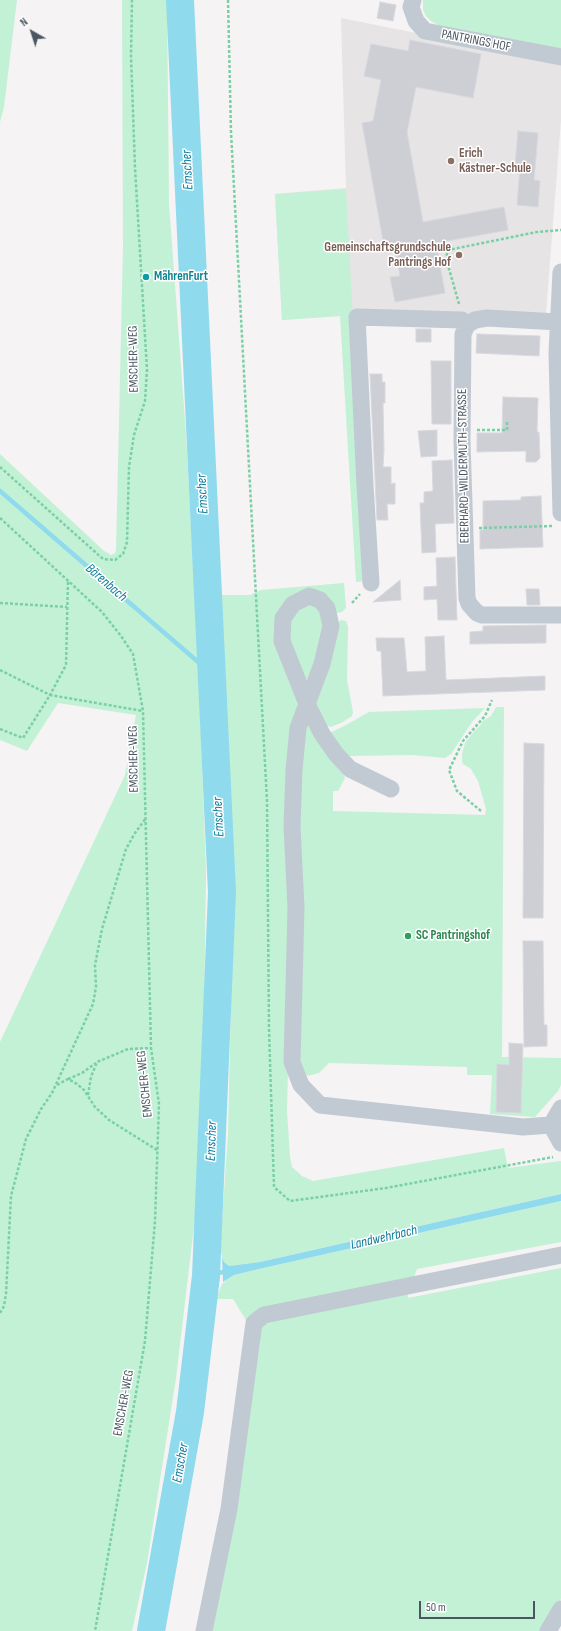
<!DOCTYPE html>
<html>
<head>
<meta charset="utf-8">
<style>
  body { margin:0 }
  #map { position:relative; width:561px; height:1631px; overflow:hidden; background:#f5f3f3; font-family:"Sofia Sans Condensed",sans-serif }
  canvas { display:block }
  .north { position:absolute; left:12px; top:12px; width:40px; height:40px; -webkit-text-stroke:3px #fff; paint-order:stroke; rotate:321deg; font-size:11px; font-weight:700; line-height:16px; text-align:center; color:#4a5661 }
  .north::after { content:''; display:block; margin:auto; width:14px; height:18px; background:#4a5661; clip-path:polygon(50% 0,100% 100%,50% 72%,0 100%) }
  .scale { position:absolute; left:419px; top:1601px; width:116px; height:18px; box-sizing:border-box; border:2px solid #4a5661; border-top:0; padding-left:5px; font-size:12px; line-height:14px; white-space:nowrap; color:#4a5661; -webkit-text-stroke:3px #fff; paint-order:stroke }
</style>
</head>
<body>
<div id="map">
<canvas width="561" height="1631"></canvas>
<div class="north">N</div>
<div class="scale">50 m</div>
</div>
<script>
const ctx = document.querySelector('canvas').getContext('2d');
ctx.lineJoin = 'round';
function fillPath(path, color) { ctx.fillStyle = color; ctx.fill(path, 'evenodd'); }
const toPath = rows => new Path2D(rows.map(r => 'M' + r).join(''));
function stroke(path, color, width, dash) { ctx.strokeStyle = color; ctx.lineWidth = width; ctx.lineCap = dash ? 'butt' : 'round'; ctx.setLineDash(dash || []); ctx.stroke(path); }
function label(font, color, halo, rows, align = 'center') {
  ctx.font = font + ' "Sofia Sans Condensed",sans-serif'; ctx.lineWidth = 3; ctx.setLineDash([]); ctx.textBaseline = 'middle'; ctx.strokeStyle = halo; ctx.fillStyle = color; for (const [text, x, y, turn = 0] of rows) {
    ctx.save(); ctx.translate(x, y); ctx.rotate((+turn || 0) * Math.PI / 180); ctx.textAlign = isNaN(turn) ? turn : align; if (halo) ctx.strokeText(text, 0, 0); ctx.fillText(text, 0, 0); ctx.restore();
  }
}
fillPath(toPath([
  [341,18,561,62,561,120,546,313,470,317,353,315,282,320,275,194,346,188]
]), '#e6e4e5');
fillPath(toPath([
  [0,0,17,0,4,107,0,122],
  [122,0,167,0,169,204,186,434,198,654,206,873,202,1159,176,1378,147,1563,132,1631,0,1631,0,1042,125,775,136,715,58,703,27,751,0,740,0,454,103,550,111,555,115,553,116,550,123,247],
  [423,0,561,0,561,50,440,26,431,21,426,16,423,10],
  [346,189,367,581,356,582,340,316,282,320,275,194],
  [344,583,346,608,342,612,336,613,325,598,280,611,298,690,288,1068,287,1111,290,1157,292,1167,302,1176,313,1181,504,1148,508,1168,561,1161,561,1194,260,1262,229,1266,224,1262,220,1250,228,1134,231,1003,230,901,228,807,217,595,250,595,261,590],
  [304,605,314,605,321,612,324,641,308,679,303,678,293,656,286,621],
  [341,620,346,621,348,627,347,680,353,712,352,716,343,722,331,727,324,725,315,703,335,625],
  [496,707,504,707,502,1057,561,1058,561,1085,558,1091,535,1117,490,1114,492,1075,467,1075,467,1067,329,1063,319,1073,307,1076,296,1059,297,766,305,720,342,770,345,778,338,791,333,791,333,811,485,815,486,809,478,781,471,769,463,764,462,761,462,754,465,743,475,730,480,726,483,721,491,716],
  [485,708,472,722,451,754,445,758,413,755,350,756,340,753,327,734,346,725,369,712],
  [561,1201,561,1242,417,1269,408,1295,408,1298,561,1268,561,1599,542,1631,212,1631,260,1343,233,1299,216,1299,222,1284,229,1278,234,1275,259,1269]
]), '#c3f1d5');
fillPath(toPath([
  [561,1194,561,1201,259,1269,234,1275,223,1282,222,1257,224,1262,229,1266,260,1262]
]), '#90daee');
stroke(toPath([
  [0,491,212,674],
  [206,1276,227,1271]
]), '#90daee', 4.5);
stroke(toPath([
  [151,1631,190,1412,206,1276,222,892,180,0]
]), '#90daee', 28);
const building = toPath([
  [380,2,396,5,393,21,377,18,380,2],
  [410,40,481,54,473,98,416,87,407,132,423,222,504,207,508,230,436,243,445,293,395,302,390,277,400,276,395,251,385,252,362,123,373,121,381,80,364,76,371,44,408,51,410,40],
  [518,131,538,133,534,180,540,181,538,207,517,205,520,167,515,166,518,131],
  [416,329,431,329,431,342,416,342,416,329],
  [477,334,540,336,539,356,476,353,477,334],
  [431,361,451,361,451,424,432,424,431,361],
  [370,374,382,374,382,382,385,382,385,403,383,403,384,450,383,467,391,467,391,484,395,483,395,504,387,504,388,520,377,520,370,374],
  [503,397,538,398,537,432,539,432,540,458,536,462,526,462,526,451,477,452,477,433,502,433,503,397],
  [437,430,437,456,421,457,418,431,437,430],
  [452,460,454,523,435,524,436,552,422,553,420,503,424,503,424,492,433,491,432,461,452,460],
  [541,496,543,547,480,549,480,530,483,530,483,501,521,500,521,497,541,496],
  [455,557,457,620,438,620,437,599,424,600,424,587,437,586,436,558,455,557],
  [400,580,401,600,373,602,400,580],
  [526,589,539,589,540,605,527,605,526,589],
  [546,625,546,643,470,644,470,632,483,631,483,626,546,625],
  [444,636,446,680,545,676,545,690,383,696,381,651,377,651,376,638,404,638,407,672,426,671,425,637,444,636],
  [524,743,544,744,543,918,523,918,524,743],
  [523,941,543,941,544,1025,547,1025,547,1046,524,1047,523,941],
  [509,1043,523,1044,521,1113,496,1112,497,1064,509,1065,509,1043]
]);
fillPath(building, '#cdcfd5');
stroke(building, '#d7d9de', 1);
stroke(toPath([
  [228,0,231,132,267,801,269,1029,274,1187,290,1201,386,1188,553,1157],
  [459,304,446,258,448,250,537,232,561,230],
  [477,430,507,430,507,422],
  [0,467,103,559,115,560,123,554,127,542,129,467,134,435,145,401,147,370,135,168,131,56,132,0],
  [0,518,102,612,121,636,133,654,143,711,151,1048,159,1104,155,1221,145,1341,95,1631],
  [479,528,552,526],
  [0,603,67,607],
  [352,603,360,594],
  [0,670,50,695,66,665,68,580],
  [0,729,23,738,50,695,143,711],
  [481,811,457,791,449,770,463,741,485,716,492,700],
  [68,1079,82,1073,96,1063],
  [57,1085,68,1079,77,1084,84,1090,95,1107,109,1120,157,1150],
  [88,1095,91,1077,97,1062,128,1049,151,1048],
  [0,1313,4,1306,6,1294,11,1196,26,1139,41,1109,52,1093,93,1004,96,987,95,965,102,929,126,849,135,833,146,818]
]), '#7ad0a6', 2.5, [3, 2]);
stroke(toPath([
  [413,0,411,7,416,21,425,31,561,57],
  [561,272,557,353,561,513],
  [558,322,487,318,475,320,467,325,463,334,462,441,467,598,469,604,477,613,482,615,561,615],
  [371,583,365,485,357,317,462,320,467,325],
  [391,789,350,769,336,754,322,734,307,704,282,641,283,618,293,604,309,596,320,600,327,608,331,626,322,664,298,728,294,770,292,826,296,908,292,1062,301,1085,320,1105,523,1127,551,1125,561,1108],
  [551,1125,561,1143],
  [204,1631,229,1509,254,1323,264,1315,561,1255],
  [548,1631,561,1609]
]), '#c1cad2', 17);
for (const [x, y, r, color] of [
  [451,161,4,"#8d6e63"],
  [459,255,4,"#8d6e63"],
  [146,277,4,"#0f9aa8"],
  [408,936,4,"#2e9e5b"]
]) { const dot = new Path2D(); dot.arc(x, y, r, 0, 2 * Math.PI); ctx.fillStyle = color; ctx.fill(dot); stroke(dot, '#fff', 1.5); }
label('13px', '#4a5661', '#fff', [
  ["PANTRINGS HOF",476,41,11],
  ["EMSCHER-WEG",134,359,-91],
  ["EBERHARD-WILDERMUTH-STRASSE",464,466,-91],
  ["EMSCHER-WEG",134,759,-91],
  ["EMSCHER-WEG",145,1084,-96],
  ["EMSCHER-WEG",124,1403,-80]
]);
label('bold 13px', '#785e54', '#fff', [
  ["Erich",459,154],
  ["Kästner-Schule",459,169],
  ["Gemeinschaftsgrundschule",451,248,"right"],
  ["Pantrings Hof",451,263,"right"]
], 'left');
label('bold 13px', '#0d838f', '#fff', [
  ["MährenFurt",154,277]
], 'left');
label('bold 13px', '#27864d', '#fff', [
  ["SC Pantringshof",416,936]
], 'left');
label('italic 14px', '#0c7c9b', '#fff', [
  ["Emscher",188,170,-93],
  ["Emscher",203,494,-93],
  ["Bärenbach",106,583,41],
  ["Emscher",219,817,-93],
  ["Emscher",212,1141,-88],
  ["Landwehrbach",384,1238,-13],
  ["Emscher",181,1463,-80]
]);
</script>
</body>
</html>
